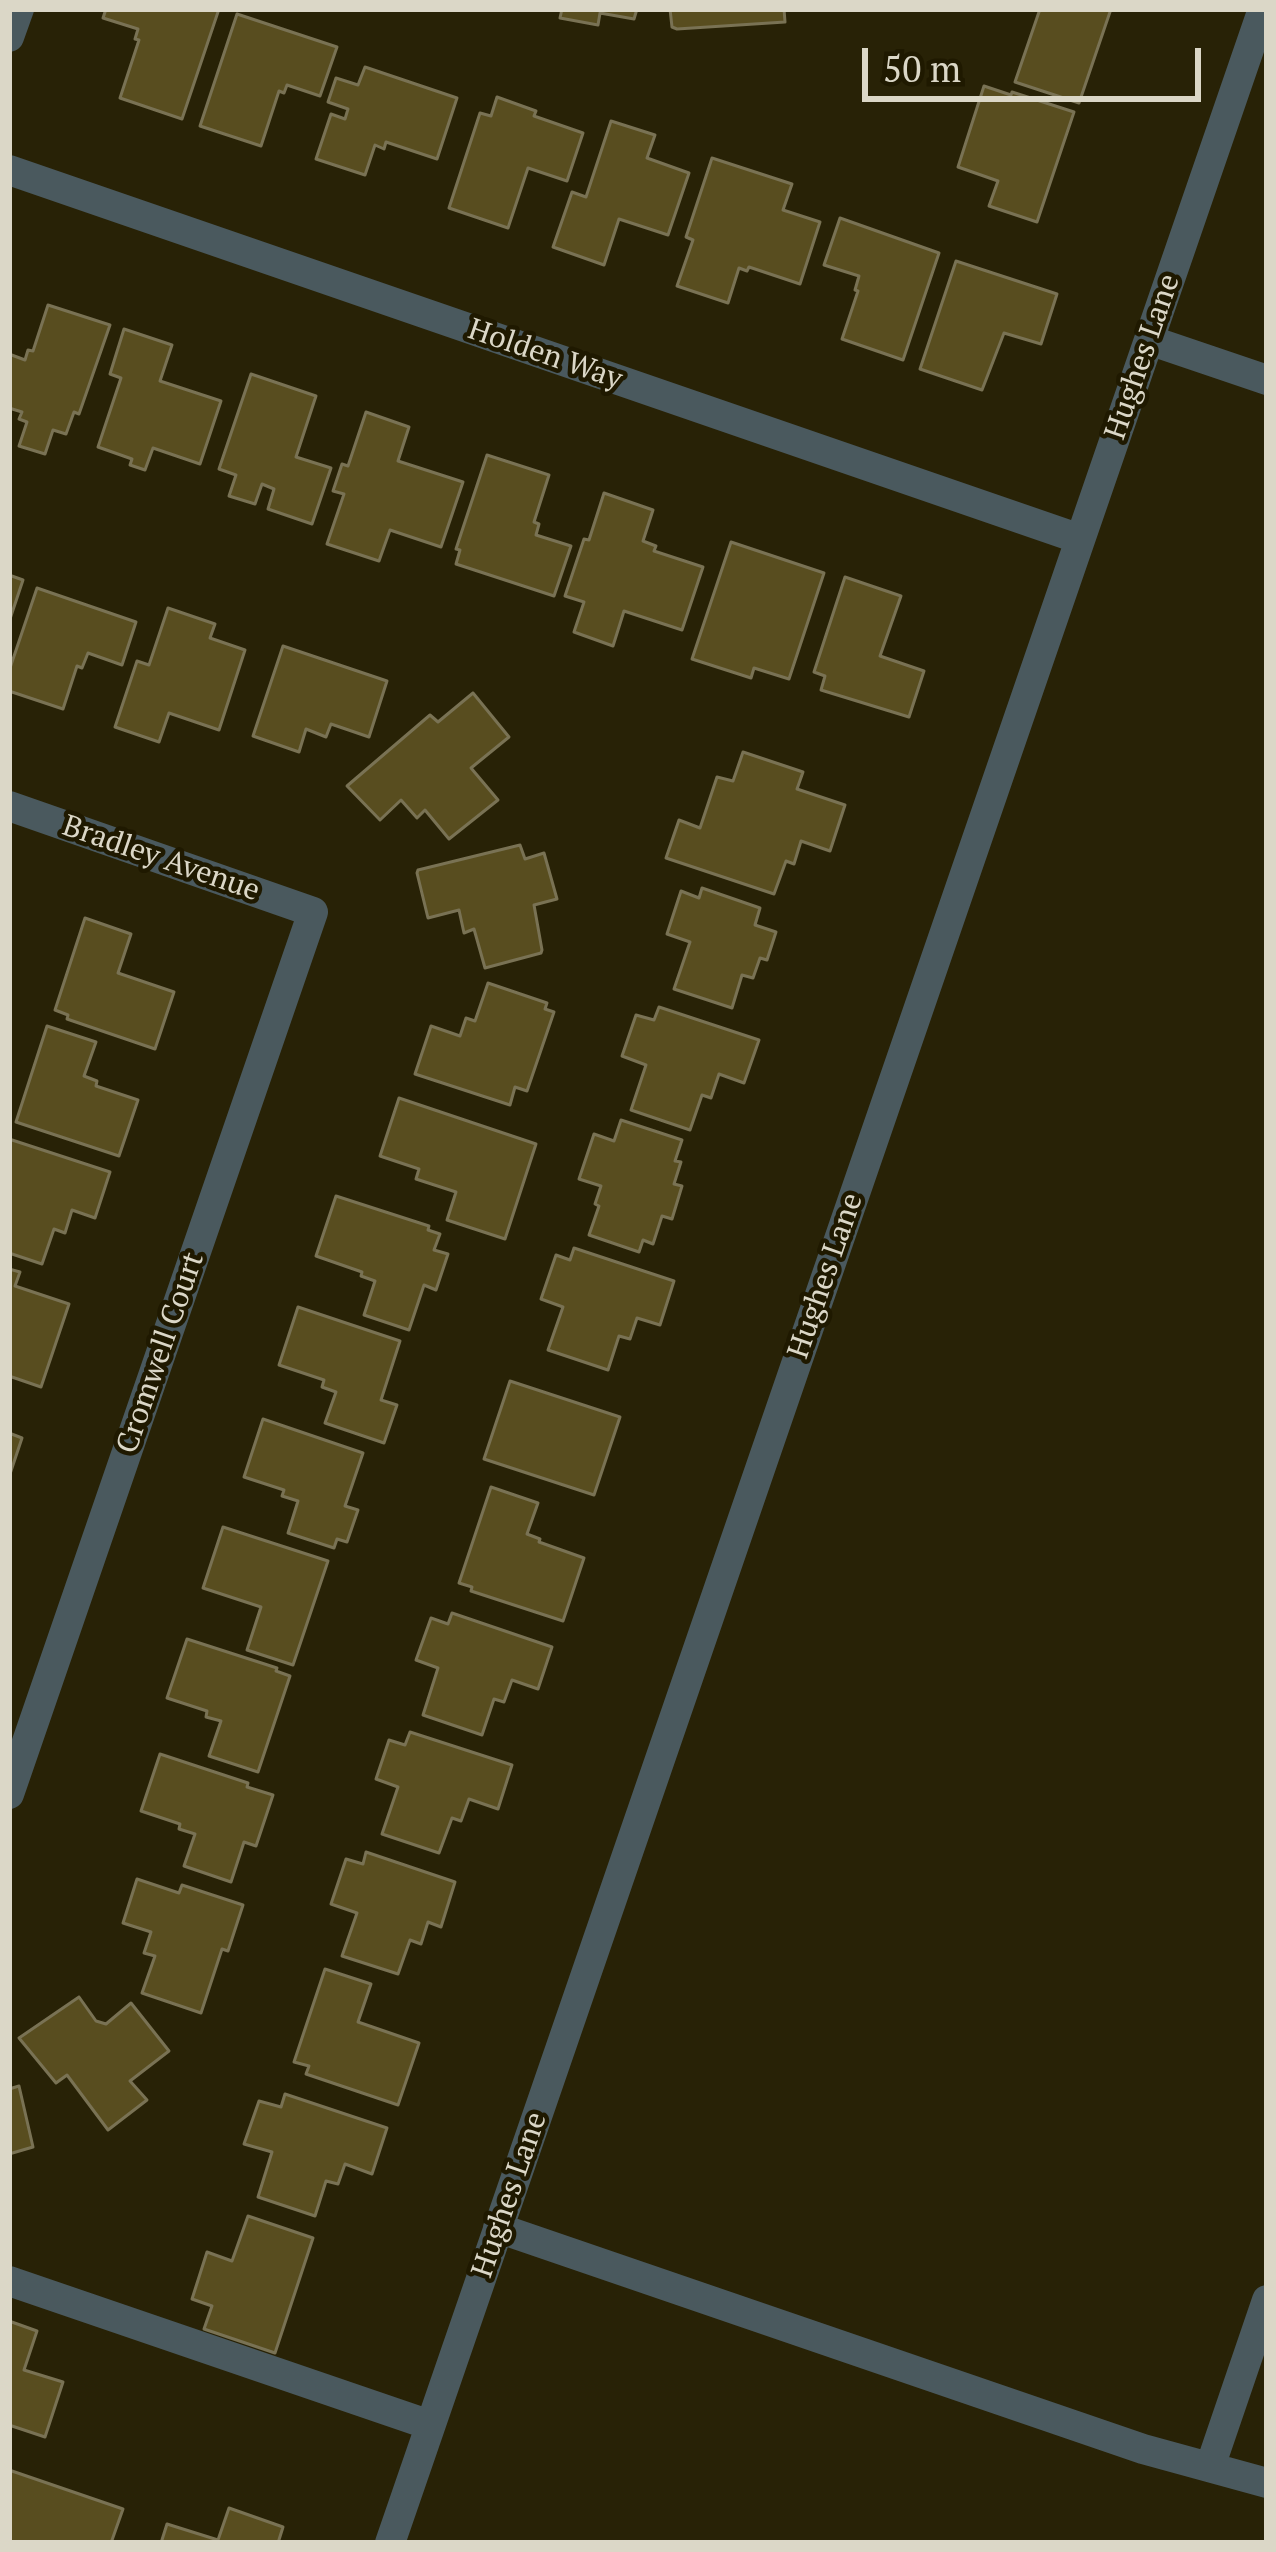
<!DOCTYPE html>
<html>
<head>
<meta charset="utf-8">
<style>
  body { margin:0 }
  #map { position:relative; width:1276px; height:2552px; overflow:hidden; background:#282206; font-family:"PT Serif",serif }
  canvas { display:block }
  .frame { position:absolute; inset:0; border:12px solid #dbd7c7; pointer-events:none }
  .scale { position:absolute; left:862px; top:48px; width:339px; height:54px; box-sizing:border-box; border:6px solid #dbd7c7; border-top:0; padding-left:15px; font-size:36px; line-height:42px; white-space:nowrap; color:#dbd7c7; -webkit-text-stroke:9px #1f1900; paint-order:stroke }
</style>
</head>
<body>
<div id="map">
<canvas width="1276" height="2552"></canvas>
<div class="frame"></div>
<div class="scale">50 m</div>
</div>
<script>
const ctx = document.querySelector('canvas').getContext('2d');
ctx.lineJoin = 'round';
function fillPath(path, color) { ctx.fillStyle = color; ctx.fill(path, 'evenodd'); }
const toPath = rows => new Path2D(rows.map(r => 'M' + r).join(''));
function stroke(path, color, width, dash) { ctx.strokeStyle = color; ctx.lineWidth = width; ctx.lineCap = dash ? 'butt' : 'round'; ctx.setLineDash(dash || []); ctx.stroke(path); }
function label(font, color, halo, rows, align = 'center') {
  ctx.font = font + ' "PT Serif",serif'; ctx.lineWidth = 9; ctx.setLineDash([]); ctx.textBaseline = 'middle'; ctx.strokeStyle = halo; ctx.fillStyle = color; for (const [text, x, y, turn = 0] of rows) {
    ctx.save(); ctx.translate(x, y); ctx.rotate((+turn || 0) * Math.PI / 180); ctx.textAlign = isNaN(turn) ? turn : align; if (halo) ctx.strokeText(text, 0, 0); ctx.fillText(text, 0, 0); ctx.restore();
  }
}
const building = toPath([
  [106,9,219,9,182,119,120,98,139,40,135,39,138,29,103,18,106,9],
  [562,9,637,9,634,19,600,13,598,25,560,18,562,9],
  [670,9,784,9,785,22,677,29,672,27,670,9],
  [1040,9,1111,9,1079,103,1015,82,1040,9],
  [237,14,337,47,320,96,287,85,284,93,279,91,261,146,200,126,237,14],
  [365,67,457,98,437,159,386,142,384,149,375,145,365,175,316,159,331,114,345,119,348,109,328,102,336,78,358,85,365,67],
  [984,86,1011,95,1012,92,1074,112,1037,222,989,206,998,181,958,167,984,86],
  [497,97,536,111,534,116,583,133,567,181,528,168,508,228,449,208,480,113,491,116,497,97],
  [611,121,655,135,647,158,689,173,668,235,619,219,604,265,553,247,572,192,586,197,611,121],
  [712,158,792,184,783,210,820,222,800,284,749,267,747,271,739,268,728,303,677,286,693,240,686,237,712,158],
  [840,218,939,253,903,360,842,339,858,291,855,290,859,276,824,265,840,218],
  [956,261,1057,294,1041,344,1004,333,982,390,920,369,956,261],
  [48,305,110,325,79,414,74,412,66,434,53,430,45,454,19,446,27,422,19,419,22,412,9,408,9,354,25,360,28,350,33,351,48,305],
  [124,329,172,345,160,381,221,401,200,464,153,448,145,470,130,465,132,459,98,447,121,378,110,374,124,329],
  [251,374,316,396,296,457,331,468,312,524,268,509,274,489,262,484,255,504,229,496,236,475,219,469,251,374],
  [366,412,409,427,398,461,463,482,441,547,390,530,379,561,327,544,344,494,333,491,342,464,348,466,366,412],
  [487,455,549,475,534,522,539,524,536,535,571,546,554,596,456,564,460,550,456,549,487,455],
  [604,493,653,510,643,541,656,546,654,551,703,567,682,630,624,611,613,646,574,632,584,602,565,596,584,539,589,540,604,493],
  [731,542,824,573,789,679,754,668,751,678,692,659,731,542],
  [9,575,23,580,9,622,9,575],
  [845,577,901,596,880,656,924,671,909,717,821,690,825,676,814,672,845,577],
  [37,588,136,622,122,665,88,653,82,668,77,666,63,709,9,691,9,671,37,588],
  [168,608,215,624,210,638,245,650,219,730,169,713,159,742,115,727,137,661,149,665,168,608],
  [283,646,387,681,369,737,331,724,326,737,306,729,299,752,253,736,283,646],
  [473,693,509,737,471,768,498,800,449,839,425,810,417,818,401,800,380,820,347,786,430,715,438,722,473,693],
  [743,752,803,772,797,789,845,805,830,851,801,841,794,864,786,861,774,894,666,858,679,820,700,828,717,777,733,781,743,752],
  [520,845,525,859,544,853,557,899,534,905,542,950,541,953,485,968,474,929,464,933,459,910,428,918,417,873,418,870,520,845],
  [702,888,760,908,755,925,776,932,767,960,760,958,753,978,742,975,732,1008,674,989,690,942,667,934,681,891,699,898,702,888],
  [85,918,131,934,118,973,174,992,155,1049,67,1019,68,1015,55,1010,85,918],
  [488,983,547,1003,545,1009,554,1012,527,1091,515,1087,510,1105,415,1074,431,1026,460,1036,466,1018,475,1021,488,983],
  [659,1007,759,1040,744,1083,719,1074,711,1098,702,1095,690,1130,631,1110,646,1065,622,1056,636,1015,654,1020,659,1007],
  [47,1026,96,1042,84,1076,97,1081,96,1086,138,1100,119,1156,16,1122,47,1026],
  [399,1098,536,1144,505,1239,447,1220,456,1192,416,1179,419,1169,380,1156,399,1098],
  [621,1120,682,1140,675,1161,681,1162,674,1184,682,1186,672,1219,662,1216,653,1244,643,1240,639,1252,589,1235,599,1206,595,1204,601,1186,579,1179,594,1134,614,1141,621,1120],
  [9,1139,110,1172,95,1218,72,1210,65,1233,54,1229,42,1264,9,1253,9,1139],
  [336,1196,429,1226,428,1230,440,1234,434,1250,448,1254,436,1290,424,1285,409,1330,364,1315,375,1281,361,1276,362,1272,316,1256,336,1196],
  [574,1248,674,1281,660,1325,637,1318,630,1339,619,1336,608,1370,548,1350,563,1307,541,1299,556,1255,570,1260,574,1248],
  [9,1269,20,1272,15,1286,69,1304,41,1387,9,1376,9,1269],
  [298,1307,400,1341,381,1400,397,1405,384,1443,325,1423,336,1392,322,1387,324,1380,279,1365,298,1307],
  [510,1381,620,1417,594,1495,484,1459,510,1381],
  [263,1419,363,1453,345,1506,358,1510,347,1542,337,1539,334,1548,288,1533,298,1501,282,1496,284,1490,244,1477,263,1419],
  [9,1433,22,1438,9,1477,9,1433],
  [491,1487,538,1503,527,1534,540,1539,539,1542,584,1558,563,1621,471,1591,472,1587,459,1583,491,1487],
  [223,1527,328,1561,293,1665,247,1650,261,1607,203,1588,223,1527],
  [452,1613,552,1647,538,1689,512,1680,504,1702,494,1699,482,1735,423,1715,438,1668,416,1660,431,1618,448,1624,452,1613],
  [187,1639,277,1668,276,1671,290,1676,258,1772,209,1756,221,1721,206,1717,207,1711,167,1698,187,1639],
  [410,1732,512,1765,498,1809,469,1799,461,1821,452,1818,439,1853,382,1834,398,1787,376,1779,389,1740,405,1745,410,1732],
  [160,1754,248,1783,247,1787,273,1795,256,1846,244,1842,231,1882,184,1866,195,1834,179,1829,180,1824,141,1811,160,1754],
  [366,1852,455,1882,441,1927,428,1922,421,1944,410,1940,398,1974,342,1956,357,1913,331,1904,346,1859,363,1864,366,1852],
  [137,1879,179,1893,182,1885,243,1905,228,1951,222,1949,201,2013,142,1993,155,1956,144,1953,151,1932,123,1923,137,1879],
  [325,1969,371,1984,358,2022,419,2043,398,2105,306,2074,309,2066,294,2062,325,1969],
  [79,1997,96,2021,106,2024,131,2003,169,2051,130,2081,147,2100,108,2130,67,2075,56,2083,19,2038,79,1997],
  [19,2086,33,2147,9,2154,9,2089,19,2086],
  [285,2094,387,2128,372,2174,345,2164,338,2184,326,2181,315,2216,258,2197,272,2152,244,2144,259,2101,281,2107,285,2094],
  [248,2216,313,2238,275,2353,204,2329,212,2306,192,2299,207,2252,232,2261,248,2216],
  [9,2321,37,2331,24,2370,63,2382,45,2437,9,2425,9,2321],
  [9,2470,123,2509,111,2543,9,2543,9,2470],
  [229,2508,283,2527,278,2543,161,2543,167,2524,218,2540,229,2508]
]);
fillPath(building, '#584d1f');
stroke(building, '#797254', 3);
stroke(toPath([
  [9,37,19,9],
  [9,170,1080,539],
  [1149,340,1267,380],
  [9,806,313,912,9,1794],
  [498,2228,1143,2449,1267,2483],
  [9,2281,430,2425],
  [1210,2467,1267,2300],
  [390,2543,1263,9]
]), '#4a595e', 30);
label('30px', '#dbd7c7', '#1f1900', [
  ["Holden Way",545,355,19],
  ["Hughes Lane",1143,357,-71],
  ["Bradley Avenue",161,859,19],
  ["Hughes Lane",826,1276,-71],
  ["Cromwell Court",161,1353,-71],
  ["Hughes Lane",510,2195,-71]
]);
</script>
</body>
</html>
